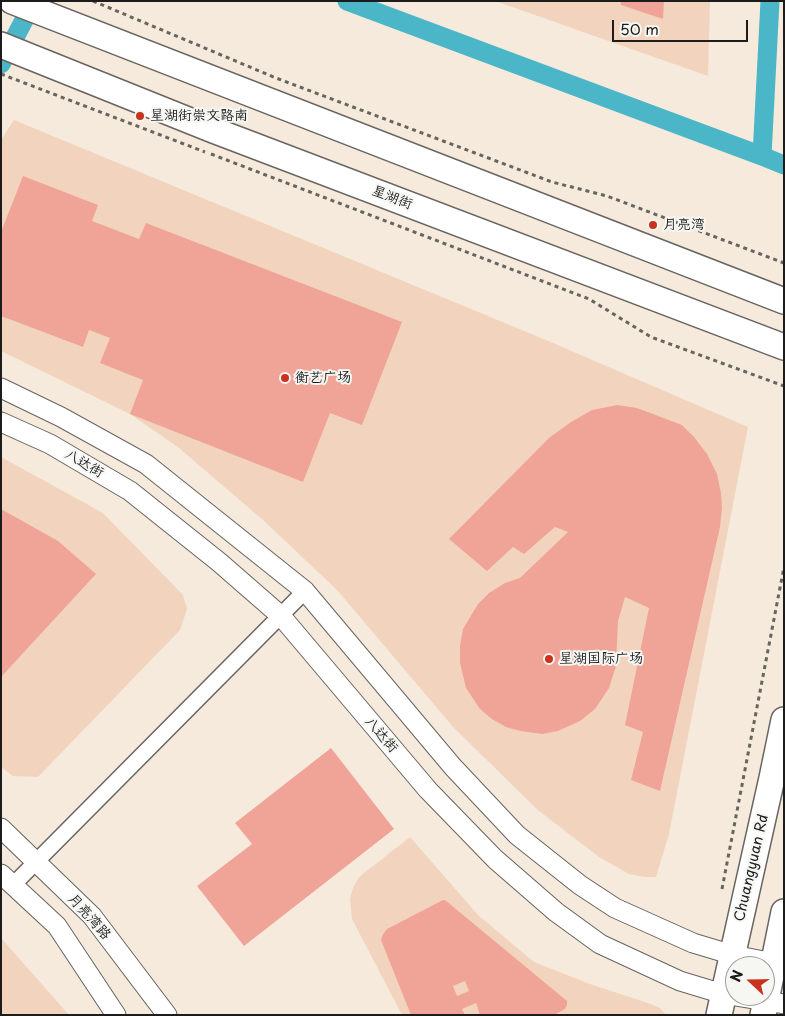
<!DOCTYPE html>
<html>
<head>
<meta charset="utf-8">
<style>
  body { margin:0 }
  #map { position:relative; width:785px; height:1016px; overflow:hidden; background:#f5eadb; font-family:"Playpen Sans",sans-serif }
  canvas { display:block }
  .frame { position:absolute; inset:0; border:2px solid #1c1c1c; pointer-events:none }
  .north { position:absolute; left:725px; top:956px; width:50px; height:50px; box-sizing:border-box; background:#f6f6f2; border:1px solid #9f9f9c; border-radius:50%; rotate:291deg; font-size:14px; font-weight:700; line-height:20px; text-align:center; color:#1c1c1c }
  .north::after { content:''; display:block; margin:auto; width:18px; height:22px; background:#c8321e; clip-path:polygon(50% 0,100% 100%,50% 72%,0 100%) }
  .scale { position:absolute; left:612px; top:20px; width:136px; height:22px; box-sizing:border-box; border:2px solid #1c1c1c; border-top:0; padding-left:6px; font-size:15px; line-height:18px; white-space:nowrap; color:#1c1c1c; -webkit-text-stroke:4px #f6f6f2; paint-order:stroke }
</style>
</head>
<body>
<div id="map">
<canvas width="785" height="1016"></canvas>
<div class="frame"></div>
<div class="north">N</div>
<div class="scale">50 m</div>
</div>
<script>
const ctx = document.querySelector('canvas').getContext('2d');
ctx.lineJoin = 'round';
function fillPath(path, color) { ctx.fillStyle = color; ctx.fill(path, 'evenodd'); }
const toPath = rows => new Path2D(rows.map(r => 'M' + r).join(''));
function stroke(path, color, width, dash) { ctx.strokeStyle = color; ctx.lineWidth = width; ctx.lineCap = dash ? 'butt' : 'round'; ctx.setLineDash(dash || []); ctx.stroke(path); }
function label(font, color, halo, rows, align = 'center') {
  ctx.font = font + ' "Playpen Sans","LXGW WenKai TC",sans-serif'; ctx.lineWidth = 4; ctx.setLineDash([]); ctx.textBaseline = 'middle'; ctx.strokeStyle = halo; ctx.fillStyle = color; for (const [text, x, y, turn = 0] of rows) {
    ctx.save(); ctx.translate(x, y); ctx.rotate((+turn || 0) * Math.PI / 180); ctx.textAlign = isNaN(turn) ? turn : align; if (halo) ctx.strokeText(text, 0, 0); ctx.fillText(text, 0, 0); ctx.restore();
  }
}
fillPath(toPath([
  [495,1,710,1,708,76],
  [14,120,546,340,748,427,669,834,656,877,645,877,629,874,599,857,539,811,454,728,337,590,263,520,179,448,130,414,1,351,1,140],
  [1,457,103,513,183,595,187,609,180,630,38,777,13,776,1,767],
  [410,837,478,915,534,962,590,984,651,1004,660,1008,666,1015,402,1015,352,919,350,899,353,888,359,877],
  [1,938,69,1015,1,1015]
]), '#f2d4be');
stroke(toPath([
  [347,1,762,156,770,1],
  [1,64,34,1],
  [762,156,784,165]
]), '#4ab6c7', 19);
fillPath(toPath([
  [621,1,664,1,663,19,621,5],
  [23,176,98,205,92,221,139,239,146,223,402,322,362,425,330,413,303,482,130,414,143,380,100,363,110,338,89,330,83,347,1,316,1,232],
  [617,405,637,408,682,425,694,437,707,454,717,474,721,493,722,508,720,527,660,791,631,780,643,732,625,725,649,608,625,597,618,621,616,666,609,688,595,709,580,721,558,731,542,734,520,731,506,727,492,719,480,709,466,688,460,663,460,646,463,629,478,604,489,593,505,583,520,578,568,532,555,527,524,554,513,547,487,571,449,539,550,437,571,422,592,410],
  [1,509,58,541,96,574,1,677],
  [331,748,394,829,244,946,197,886,252,844,235,823],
  [443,900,445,900,567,1001,567,1005,565,1009,554,1015,480,1015,476,1003,462,1009,465,1015,411,1015,381,940,383,934,387,929],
  [465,981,469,991,457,996,453,986]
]), '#f0a498');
const minor = toPath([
  [13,885,305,591]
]);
const tertiary = toPath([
  [1,388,61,417,146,464,305,591,453,767,517,835,580,885,615,908,693,943,733,955,784,965],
  [1,422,50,444,130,491,219,562,281,616,428,790,495,859,556,912,600,944,680,981,723,994,784,1004],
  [1,828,92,916,167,1015],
  [1,874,57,926,116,1015]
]);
const primary = toPath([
  [12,1,784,301],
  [1,45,213,130,784,347],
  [719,1015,772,778,784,720],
  [763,1015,784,912]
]);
stroke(minor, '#68645f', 18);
stroke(tertiary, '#68645f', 21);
stroke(primary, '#68645f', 28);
stroke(toPath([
  [93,1,276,78,552,182,607,196,784,263],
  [1,74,205,152],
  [211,154,589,299,651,337,784,386],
  [722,889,784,567]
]), '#68645f', 3, [4, 4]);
stroke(minor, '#fff', 15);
stroke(tertiary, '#fff', 19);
stroke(primary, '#fff', 25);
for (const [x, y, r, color] of [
  [140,116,5,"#c8321e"],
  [653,225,5,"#c8321e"],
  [285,378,5,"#c8321e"],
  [549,659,5,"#c8321e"]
]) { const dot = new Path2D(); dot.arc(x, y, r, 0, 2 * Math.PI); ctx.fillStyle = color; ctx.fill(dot); stroke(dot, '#f6f6f2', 2); }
label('14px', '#1c1c1c', '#f6f6f2', [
  ["星湖街崇文路南",150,116],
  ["月亮湾",663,225],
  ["衡艺广场",295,378],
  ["星湖国际广场",559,659]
], 'left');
label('14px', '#1c1c1c', '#f6f6f2', [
  ["星湖街",392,198,21],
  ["八达街",84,464,30],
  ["八达街",381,735,49],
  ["Chuangyuan Rd",752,868,-77],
  ["月亮湾路",89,917,48]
]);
</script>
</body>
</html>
